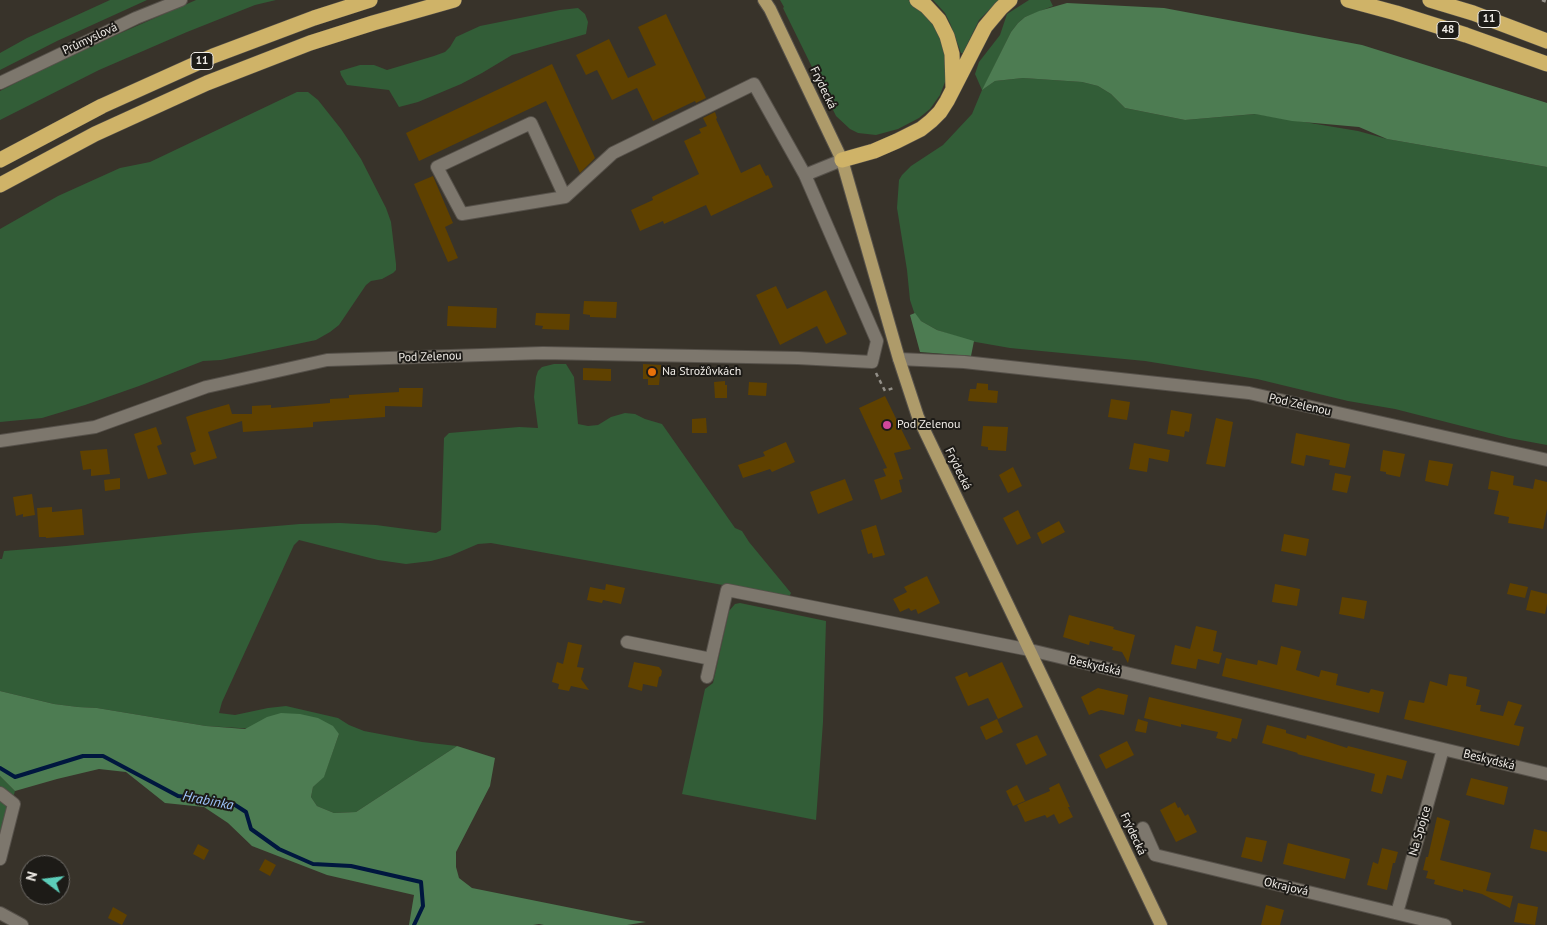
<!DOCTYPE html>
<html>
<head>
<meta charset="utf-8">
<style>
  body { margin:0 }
  #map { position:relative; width:1547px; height:925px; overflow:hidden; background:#38332a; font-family:"PT Sans",sans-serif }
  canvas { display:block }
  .north { position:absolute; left:20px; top:855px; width:50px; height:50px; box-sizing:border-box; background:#1d1b17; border:1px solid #726f6b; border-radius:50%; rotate:285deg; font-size:14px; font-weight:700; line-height:20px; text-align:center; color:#f1ede8 }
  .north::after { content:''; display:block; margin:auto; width:18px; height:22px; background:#5cceba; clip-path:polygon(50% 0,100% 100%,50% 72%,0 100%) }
</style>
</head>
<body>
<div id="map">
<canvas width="1547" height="925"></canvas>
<div class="north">N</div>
</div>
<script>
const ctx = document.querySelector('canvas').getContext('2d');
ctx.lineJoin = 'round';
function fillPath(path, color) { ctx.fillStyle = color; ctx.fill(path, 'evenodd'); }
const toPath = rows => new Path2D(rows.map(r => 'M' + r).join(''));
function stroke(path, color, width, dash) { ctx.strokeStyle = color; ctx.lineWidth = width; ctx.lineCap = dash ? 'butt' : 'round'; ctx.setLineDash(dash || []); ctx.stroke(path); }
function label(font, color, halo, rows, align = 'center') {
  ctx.font = font + ' "PT Sans",sans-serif'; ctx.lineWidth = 4; ctx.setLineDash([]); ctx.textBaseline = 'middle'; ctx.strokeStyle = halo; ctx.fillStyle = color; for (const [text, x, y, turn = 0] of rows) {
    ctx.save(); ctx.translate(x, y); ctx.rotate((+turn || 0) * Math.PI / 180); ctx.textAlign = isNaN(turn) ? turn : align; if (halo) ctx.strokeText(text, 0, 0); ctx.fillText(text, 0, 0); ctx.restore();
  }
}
fillPath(toPath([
  [110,0,147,0,57,41,0,70,0,53,27,38],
  [196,0,276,0,255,5,187,32,99,70,0,120,0,91,66,57],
  [780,0,908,0,914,3,932,20,943,40,947,68,945,82,940,95,930,109,919,118,898,129,876,135,858,133,850,129,836,116,783,8,784,7],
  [933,0,999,0,979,20,963,53,961,53,950,23,945,13],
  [1029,0,1050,0,1053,6,1025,17,1018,23,1011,32,983,89,995,81,1023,78,1082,82,1098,86,1111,94,1125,108,1185,120,1256,114,1358,131,1387,139,1547,167,1547,445,1509,438,1395,409,1348,401,1257,379,1145,361,1010,348,970,341,937,330,921,321,915,315,910,300,907,270,897,208,899,180,902,175,911,166,943,145,972,114,982,90,975,74,979,62,1000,35,1007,14],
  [578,8,585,14,588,22,586,34,512,55,482,73,461,84,418,102,399,107,389,90,347,85,341,75,340,71,360,65,374,65,387,70,434,56,445,52,450,47,456,37,480,26,560,10],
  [297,92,308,92,318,100,341,129,361,159,386,208,391,222,396,264,396,270,393,273,382,279,371,281,366,285,339,325,330,332,316,340,221,360,203,361,139,386,85,405,42,418,0,422,0,229,58,196,120,168,150,162],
  [554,364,566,364,574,377,578,424,588,426,598,425,611,417,625,413,635,414,645,419,662,424,735,528,742,531,749,542,791,593,789,597,491,543,478,544,450,556,431,561,406,564,378,560,299,540,294,545,222,702,219,713,235,715,268,708,286,706,338,718,349,725,364,731,422,742,457,746,356,812,334,813,317,806,311,797,313,787,324,776,339,734,206,726,97,708,78,707,54,704,0,691,0,559,2,559,4,551,66,546,194,533,300,524,340,523,376,525,436,533,441,530,444,438,449,433,519,427,538,428,534,397,536,377,538,371,542,367],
  [740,603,826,621,823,722,816,820,682,794,705,689,713,683,729,611,735,604],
  [0,776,15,791,0,840]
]), '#325d37');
fillPath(toPath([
  [1067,3,1164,8,1362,45,1544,102,1547,103,1547,167,1387,139,1359,127,1292,121,1255,114,1185,120,1125,108,1111,94,1098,86,1082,82,1023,78,995,81,982,90,1011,32,1018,23,1025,17,1039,11],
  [915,313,921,321,937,330,974,341,971,356,920,352,910,315],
  [0,691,54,704,78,707,97,708,206,726,245,729,267,717,281,713,300,714,318,718,333,726,339,734,324,777,313,787,311,797,317,806,334,813,356,812,457,746,495,758,490,786,456,852,456,867,459,878,472,888,631,920,646,922,627,925,544,925,539,924,533,925,409,925,414,895,327,875,252,846,228,823,204,807,165,803,126,772,99,769,57,779,15,791,0,776]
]), '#4d7c52');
stroke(toPath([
  [0,768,15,777,83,756,103,756,178,796,232,803,246,812,251,829,279,849,313,864,351,866,421,882,423,906,414,925]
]), '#00173f', 4);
fillPath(toPath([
  [666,14,706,98,696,103,695,101,653,121,637,88,612,100,597,70,586,75,576,55,609,39,628,78,656,65,638,27],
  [552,64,595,158,580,173,546,101,419,161,406,133],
  [715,112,717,118,716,119,741,173,760,164,766,176,768,175,773,187,711,216,706,205,664,224,663,221,640,231,631,210,653,200,652,197,699,174,684,141,701,133,699,129,707,126,703,118],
  [433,176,453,223,445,227,458,258,448,262,414,184],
  [776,286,787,309,826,290,847,334,826,344,817,326,780,345,756,295],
  [584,301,617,302,616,318,590,317,590,315,583,314],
  [448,306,497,308,496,328,447,326],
  [536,313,570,314,569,330,542,329,543,326,535,325],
  [643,364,661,365,659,385,648,385,648,379,643,379],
  [583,368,611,369,611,381,583,380],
  [725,381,725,385,727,385,727,398,715,398,714,382],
  [749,382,767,383,766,396,748,395],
  [977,383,988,384,988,390,998,391,997,403,968,401,970,389,976,389],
  [399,388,423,388,422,407,385,406,385,417,313,422,313,427,243,432,242,421,208,432,217,458,194,465,190,453,196,451,186,417,194,414,229,404,232,414,252,414,252,406,271,405,271,408,330,403,330,399,349,398,349,395,399,392],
  [885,396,911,449,894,453,903,479,899,480,902,492,881,500,874,480,886,476,883,469,887,468,859,408],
  [1111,399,1130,402,1127,420,1108,417],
  [1171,410,1192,414,1189,432,1185,431,1184,437,1167,434],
  [706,418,707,433,692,433,692,419],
  [1216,418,1233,422,1225,467,1206,464],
  [983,426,1008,427,1006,451,988,450,988,447,981,446],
  [156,427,162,444,157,446,167,474,148,479,134,434],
  [1296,433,1350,444,1345,468,1329,465,1330,460,1306,455,1304,466,1291,463],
  [786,442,795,462,772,472,770,469,743,478,738,465,765,456,763,452],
  [1134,443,1170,450,1168,462,1149,458,1147,472,1129,469],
  [107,449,110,474,91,476,91,469,83,470,80,451],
  [1383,450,1405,454,1400,477,1386,474,1386,472,1380,471],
  [1429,460,1453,464,1448,486,1425,481],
  [1013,467,1022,486,1008,493,999,475],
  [1491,471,1514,476,1513,485,1533,489,1535,479,1547,482,1547,509,1543,529,1508,523,1509,517,1494,514,1499,491,1488,489],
  [1335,473,1351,476,1347,493,1332,490],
  [120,478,120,489,105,491,104,480],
  [845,479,853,500,818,514,810,492],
  [32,494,35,515,23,517,23,514,16,516,13,497],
  [52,507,52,512,82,509,84,535,46,538,46,537,39,537,37,508],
  [1018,510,1031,538,1017,545,1003,518],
  [1059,521,1065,532,1042,544,1037,533],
  [876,525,885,555,873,558,872,553,868,554,861,530],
  [1284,534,1309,539,1306,556,1281,551],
  [927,576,940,603,918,614,916,609,911,611,909,608,900,612,893,599,907,592,904,587],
  [1510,583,1528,587,1525,598,1507,594],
  [606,584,625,588,621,604,603,600,602,603,587,600,590,587,605,590],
  [1275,584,1300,589,1297,606,1272,602],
  [1531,590,1547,594,1547,604,1545,614,1526,610],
  [1342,597,1367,601,1364,619,1339,614],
  [1069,615,1114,627,1113,629,1135,635,1128,663,1122,652,1112,650,1113,647,1090,641,1089,645,1063,637],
  [1196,626,1217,631,1213,651,1222,653,1219,664,1198,659,1196,669,1171,664,1175,645,1190,649],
  [568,642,582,645,577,667,584,668,581,679,589,690,571,686,569,691,558,689,559,684,552,682,557,662,563,664],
  [1281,646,1301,651,1296,670,1319,677,1321,670,1338,674,1336,685,1369,693,1371,689,1384,692,1379,713,1222,676,1226,658,1257,665,1258,660,1277,665],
  [634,662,659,667,662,671,661,676,659,677,657,687,643,684,642,691,628,687],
  [1002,662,1023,707,998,719,988,698,968,706,955,677,967,672,969,677],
  [1449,674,1467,677,1466,686,1480,690,1476,705,1481,705,1480,711,1503,716,1508,701,1522,705,1514,725,1524,727,1519,746,1404,719,1409,700,1424,703,1430,681,1447,686],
  [1098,688,1128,695,1124,715,1101,710,1089,715,1081,697],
  [1149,697,1242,719,1237,739,1232,738,1231,742,1216,738,1218,732,1181,724,1181,727,1144,718],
  [997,719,1003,732,986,740,980,727],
  [1138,719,1148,722,1146,733,1135,731],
  [1267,725,1286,730,1286,733,1306,739,1307,735,1347,748,1348,746,1407,761,1402,779,1387,775,1382,794,1371,791,1375,774,1297,754,1298,753,1262,743],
  [1037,735,1047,755,1026,765,1016,744],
  [1127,741,1134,755,1106,769,1099,755],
  [1471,778,1508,787,1504,805,1466,795],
  [1059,783,1070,807,1068,807,1073,817,1059,824,1054,814,1047,818,1045,815,1025,822,1017,805,1050,791,1049,788],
  [1017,785,1025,801,1013,806,1006,791],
  [1175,802,1178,808,1180,807,1185,816,1188,814,1197,832,1176,842,1160,810],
  [1437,817,1450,821,1440,860,1491,873,1486,891,1513,896,1510,908,1482,894,1463,889,1463,892,1434,884,1435,880,1426,878,1428,871,1423,870,1426,857,1428,857],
  [1534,829,1547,832,1547,852,1530,848],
  [1246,837,1267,841,1262,862,1241,857],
  [1288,843,1350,859,1345,879,1283,864],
  [198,844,209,850,204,860,193,854],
  [1382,848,1398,852,1395,863,1393,863,1387,890,1367,885,1373,862,1378,864],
  [265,859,276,865,270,876,259,870],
  [1518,903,1538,907,1535,925,1514,922],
  [1266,905,1284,910,1280,925,1261,925],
  [113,907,127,915,122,925,108,918]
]), '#5f4100');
const minor = toPath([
  [0,83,136,18,181,0],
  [565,197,462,214,437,167,531,123,565,197,613,153,754,84,805,175],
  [899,359,964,362,1249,393,1547,460],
  [0,441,95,427,206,387,327,360,543,353,798,358,872,362,877,341,805,175,842,160],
  [627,642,711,659],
  [707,677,727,590,1030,650,1547,774],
  [0,793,14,804,0,859],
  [1143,828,1155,855,1445,925],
  [0,913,22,925],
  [1397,913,1443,749]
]);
const major = toPath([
  [764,0,770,9,842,160,899,359,918,417,1161,925]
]);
const highway = toPath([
  [917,0,926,6,939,20,947,36,952,54,953,87],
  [1348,0,1396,13,1466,35,1547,64],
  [1430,0,1473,13,1547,41],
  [0,160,102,106,213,56,314,18,370,0],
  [842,160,874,151,897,141,921,129,931,121,940,112,947,101,985,27,1001,8,1010,0],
  [0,185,95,134,207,83,310,43,373,23,454,0]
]);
stroke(minor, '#56514a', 14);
stroke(major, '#56514a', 14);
stroke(highway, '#56514a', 16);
stroke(toPath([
  [1542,0,1547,2],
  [876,373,885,391,896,387]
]), '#938f88', 2.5, [4, 4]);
stroke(minor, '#7d776d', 12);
stroke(major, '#ae9b6a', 12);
stroke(highway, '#cfb368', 15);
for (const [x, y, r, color] of [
  [652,372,5,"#e8710a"],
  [887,425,5,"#d1479c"]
]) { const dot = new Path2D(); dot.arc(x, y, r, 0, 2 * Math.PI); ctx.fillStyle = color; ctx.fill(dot); stroke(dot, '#1d1b17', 2); }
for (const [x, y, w] of [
  [1489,19,22],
  [1448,30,22],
  [202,61,22]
]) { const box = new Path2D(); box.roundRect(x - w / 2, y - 8.5, w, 17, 4); ctx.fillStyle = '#1d1b17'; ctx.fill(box); stroke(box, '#f1ede8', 1); }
label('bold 11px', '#f1ede8', null, [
  ["11",1489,19],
  ["48",1448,30],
  ["11",202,61]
]);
label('12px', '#f1ede8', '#1d1b17', [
  ["Průmyslová",90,39,-25],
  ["Frýdecká",823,88,64],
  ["Pod Zelenou",430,357,-2],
  ["Pod Zelenou",1300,405,13],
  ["Frýdecká",958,469,64],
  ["Beskydská",1095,666,13],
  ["Beskydská",1489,760,14],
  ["Na Spojce",1420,831,-74],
  ["Frýdecká",1133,834,65],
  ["Okrajová",1286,887,13]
]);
label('12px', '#f1ede8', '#1d1b17', [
  ["Na Strožůvkách",662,372],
  ["Pod Zelenou",897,425]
], 'left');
label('italic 14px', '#9fc4fd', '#1d1b17', [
  ["Hrabinka",208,801,11]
]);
</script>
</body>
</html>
